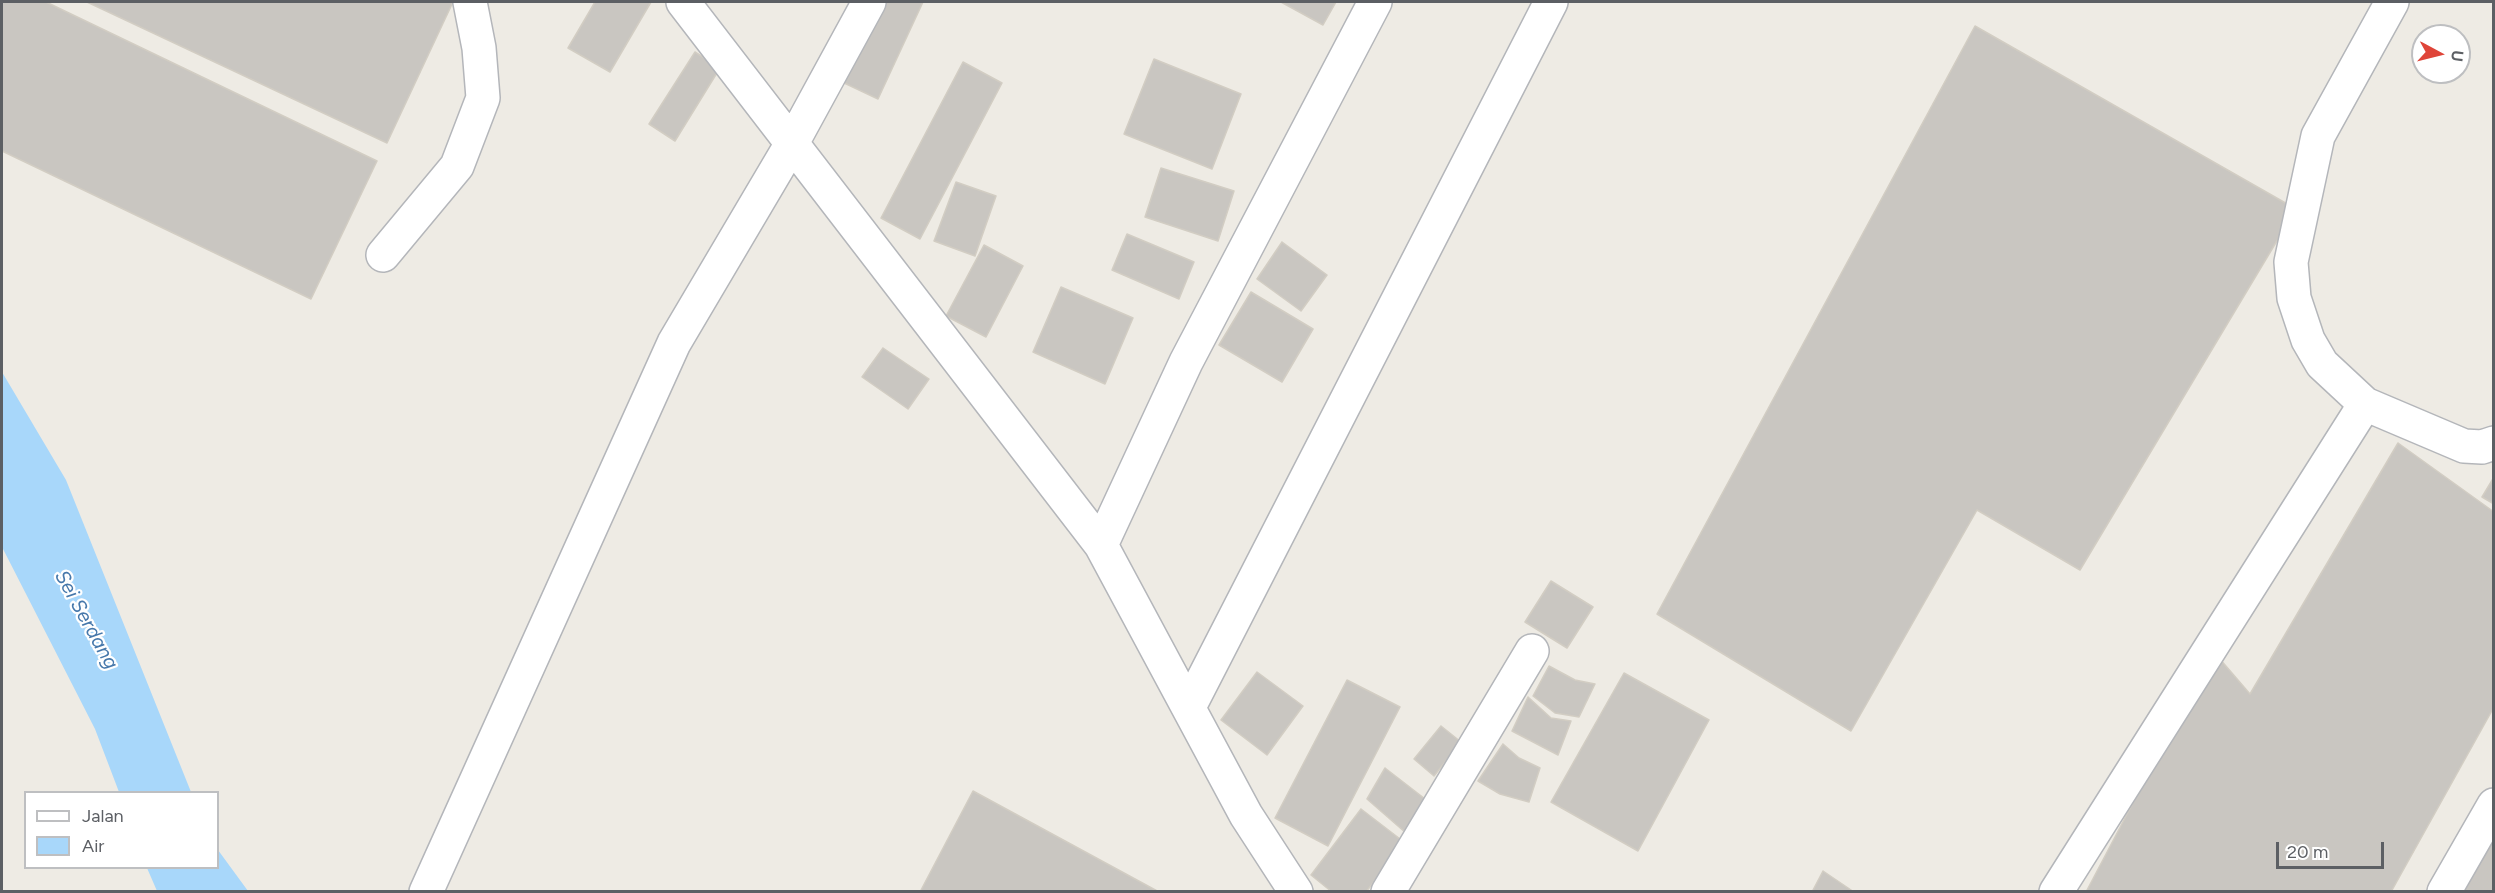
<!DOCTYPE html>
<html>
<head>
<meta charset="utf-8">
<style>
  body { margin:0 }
  #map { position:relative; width:2495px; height:893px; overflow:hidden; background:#eeebe4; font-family:Figtree,sans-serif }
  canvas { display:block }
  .frame { position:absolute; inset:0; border:3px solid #5c5f64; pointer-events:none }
  .legend { position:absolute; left:24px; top:791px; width:195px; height:78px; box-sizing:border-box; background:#fff; border:2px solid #bebfc1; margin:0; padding:8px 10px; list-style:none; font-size:18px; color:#5c5f64 }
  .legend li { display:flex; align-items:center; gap:12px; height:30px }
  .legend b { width:30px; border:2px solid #bebfc1 }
  .north { position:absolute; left:2411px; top:24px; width:60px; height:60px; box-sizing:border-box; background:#fff; border:2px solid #bebfc1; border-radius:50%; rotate:97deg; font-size:16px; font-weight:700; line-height:24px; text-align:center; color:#5c5f64 }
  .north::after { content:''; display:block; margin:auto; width:21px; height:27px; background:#df4539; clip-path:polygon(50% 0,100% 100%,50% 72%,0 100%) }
  .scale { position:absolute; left:2276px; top:842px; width:108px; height:27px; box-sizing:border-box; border:3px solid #5c5f64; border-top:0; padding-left:8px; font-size:18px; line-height:21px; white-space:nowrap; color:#5c5f64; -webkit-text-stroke:4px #fff; paint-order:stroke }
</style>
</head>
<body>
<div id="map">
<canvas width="2495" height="893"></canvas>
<div class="frame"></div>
<ul class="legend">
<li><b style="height:8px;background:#fff"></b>Jalan</li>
<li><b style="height:16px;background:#a8d7fa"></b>Air</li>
</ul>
<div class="north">U</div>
<div class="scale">20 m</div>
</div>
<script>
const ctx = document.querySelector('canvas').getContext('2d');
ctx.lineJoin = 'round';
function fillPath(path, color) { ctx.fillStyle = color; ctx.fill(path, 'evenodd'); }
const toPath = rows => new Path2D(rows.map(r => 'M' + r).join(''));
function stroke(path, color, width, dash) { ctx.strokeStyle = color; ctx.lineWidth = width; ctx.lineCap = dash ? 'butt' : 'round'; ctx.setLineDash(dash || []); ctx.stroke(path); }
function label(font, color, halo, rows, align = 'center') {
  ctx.font = font + ' Figtree,sans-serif'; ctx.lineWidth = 4.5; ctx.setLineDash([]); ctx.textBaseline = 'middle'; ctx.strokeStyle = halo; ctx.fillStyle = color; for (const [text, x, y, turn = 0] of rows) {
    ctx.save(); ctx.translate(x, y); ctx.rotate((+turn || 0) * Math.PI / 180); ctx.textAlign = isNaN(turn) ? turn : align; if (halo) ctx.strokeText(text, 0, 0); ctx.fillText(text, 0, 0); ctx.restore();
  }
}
fillPath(toPath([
  [2,372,66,480,191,792,119,792,95,729,2,547],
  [218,850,248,891,157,891,147,868,218,868]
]), '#a8d7fa');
const building = toPath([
  [2,2,46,2,377,161,311,299,2,151,2,2],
  [87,2,453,2,387,143,87,2],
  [595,2,651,2,610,72,568,48,595,2],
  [877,2,923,2,878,99,840,81,877,2],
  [1281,2,1336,2,1323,25,1281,2],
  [1975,26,2296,209,2080,570,1977,510,1851,731,1657,614,1975,26],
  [695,52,720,68,675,141,649,124,695,52],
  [1154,59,1241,94,1212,169,1124,134,1154,59],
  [963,62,1002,83,920,239,881,218,963,62],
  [1161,168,1234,191,1218,241,1145,217,1161,168],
  [956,182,996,196,975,256,934,241,956,182],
  [1127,234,1194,262,1179,299,1112,270,1127,234],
  [1282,242,1327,275,1301,311,1257,279,1282,242],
  [984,245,1023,266,986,337,946,316,984,245],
  [1061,287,1133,318,1105,384,1033,352,1061,287],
  [1251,292,1313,329,1282,382,1219,345,1251,292],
  [883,348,929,379,908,409,862,377,883,348],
  [2398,443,2494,512,2494,707,2391,892,2086,892,2213,651,2250,694,2398,443],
  [2494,477,2494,504,2482,497,2494,477],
  [1551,581,1593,607,1567,648,1525,622,1551,581],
  [1549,666,1575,680,1595,684,1579,717,1555,713,1533,696,1549,666],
  [1257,672,1303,706,1267,755,1221,720,1257,672],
  [1624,673,1709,720,1638,851,1551,802,1624,673],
  [1347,680,1400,707,1328,846,1275,818,1347,680],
  [1528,697,1551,718,1571,721,1558,755,1512,731,1528,697],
  [1441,726,1461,742,1434,776,1414,759,1441,726],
  [1503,744,1519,758,1540,768,1529,802,1500,794,1478,781,1503,744],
  [1385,768,1429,802,1406,833,1367,799,1385,768],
  [973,791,1159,892,920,892,973,791],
  [1361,809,1404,842,1366,892,1332,892,1311,875,1361,809],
  [2494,828,2494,892,2459,892,2494,828],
  [1823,871,1854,892,1812,892,1823,871]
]);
fillPath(building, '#c9c6c1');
stroke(building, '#d2cdc3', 1.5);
const minor = toPath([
  [683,2,1101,545,1246,815,1296,892],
  [2392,2,2318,136,2291,262,2294,298,2308,340,2322,364,2365,404,2464,446,2482,447,2494,443],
  [383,255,457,166,483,98,479,48,470,2],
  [1101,545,1186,362,1375,2],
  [1189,707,1551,2],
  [426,892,674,343,791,145,869,2],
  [1388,892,1532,651],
  [2056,892,2365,404],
  [2444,892,2494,805]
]);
stroke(minor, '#b4b6ba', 36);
stroke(minor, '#fff', 33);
label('italic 20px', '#4678ab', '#fff', [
  ["Sei Serdang",86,620,61]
]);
</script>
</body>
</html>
